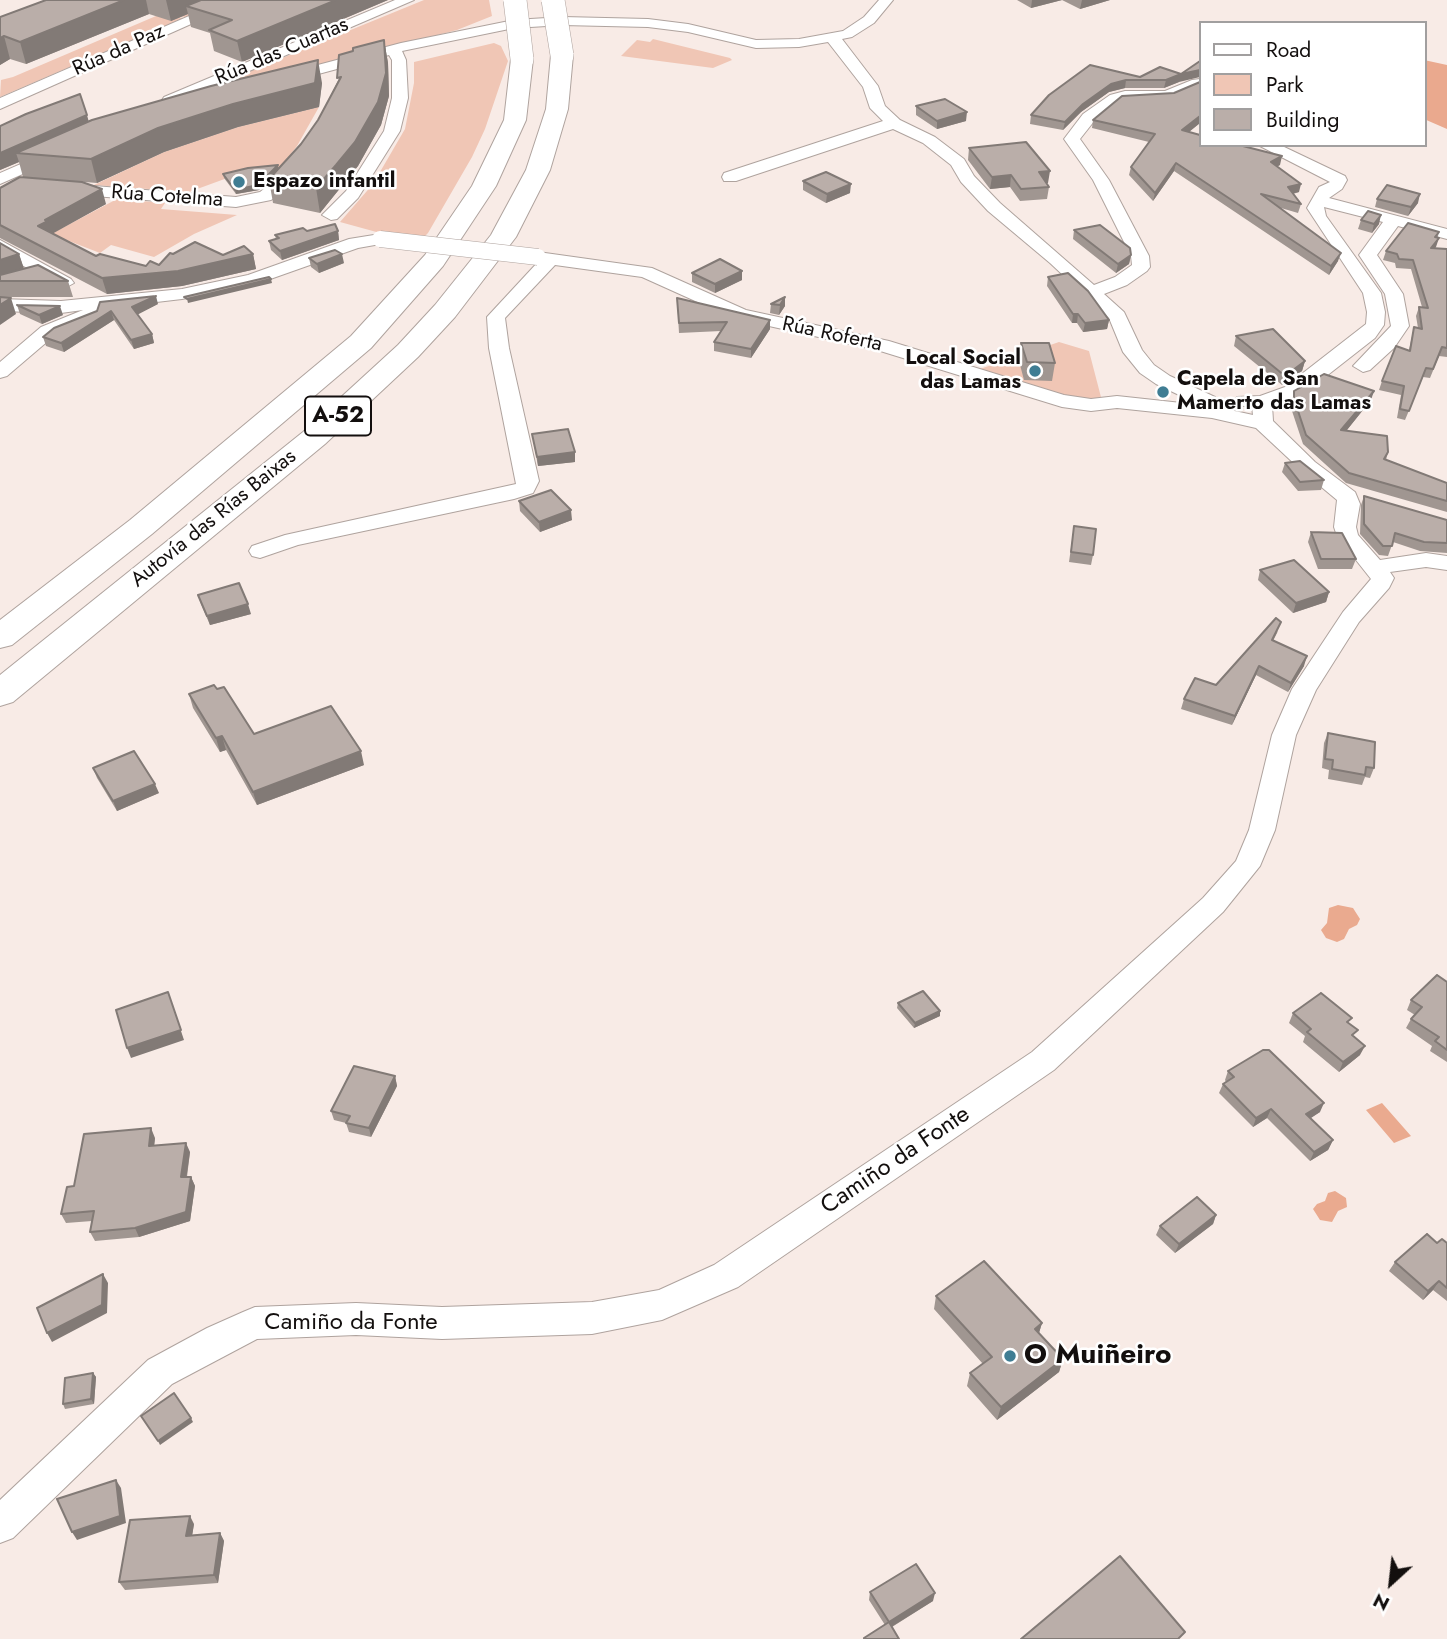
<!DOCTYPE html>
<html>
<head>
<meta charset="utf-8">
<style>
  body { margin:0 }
  #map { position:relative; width:1447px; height:1639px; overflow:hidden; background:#f8ebe6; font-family:Jost,sans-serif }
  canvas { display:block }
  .legend { position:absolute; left:1199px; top:21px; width:228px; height:126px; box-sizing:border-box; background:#fff; border:2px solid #a19f9f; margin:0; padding:9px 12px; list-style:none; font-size:21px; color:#130f0e }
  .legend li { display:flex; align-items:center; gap:14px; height:35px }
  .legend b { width:35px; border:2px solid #a19f9f }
  .north { position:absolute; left:1356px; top:1548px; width:70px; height:70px; -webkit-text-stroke:5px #fff; paint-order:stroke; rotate:207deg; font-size:19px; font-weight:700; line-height:28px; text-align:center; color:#130f0e }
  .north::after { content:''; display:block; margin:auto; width:24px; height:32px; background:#130f0e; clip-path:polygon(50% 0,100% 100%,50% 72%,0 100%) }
</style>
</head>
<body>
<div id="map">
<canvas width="1447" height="1639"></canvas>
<ul class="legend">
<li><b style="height:9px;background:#fff"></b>Road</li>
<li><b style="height:19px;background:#f0c6b5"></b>Park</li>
<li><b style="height:19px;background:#baaea9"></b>Building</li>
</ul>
<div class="north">N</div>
</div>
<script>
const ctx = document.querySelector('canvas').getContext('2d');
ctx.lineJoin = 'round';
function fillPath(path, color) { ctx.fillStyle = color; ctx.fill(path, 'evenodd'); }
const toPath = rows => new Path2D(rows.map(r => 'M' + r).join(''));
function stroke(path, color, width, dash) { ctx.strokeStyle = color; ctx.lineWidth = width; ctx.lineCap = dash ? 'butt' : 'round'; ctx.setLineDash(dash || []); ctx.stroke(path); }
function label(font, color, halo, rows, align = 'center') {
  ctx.font = font + ' Jost,sans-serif'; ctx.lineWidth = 5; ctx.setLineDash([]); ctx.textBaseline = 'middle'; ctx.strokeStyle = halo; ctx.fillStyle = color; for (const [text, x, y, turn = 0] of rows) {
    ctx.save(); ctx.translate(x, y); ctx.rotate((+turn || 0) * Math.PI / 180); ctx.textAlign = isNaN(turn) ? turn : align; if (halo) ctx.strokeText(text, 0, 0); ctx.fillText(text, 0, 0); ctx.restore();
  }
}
fillPath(toPath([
  [226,0,186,17,163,15,184,18,0,97,1,80,13,77,156,16],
  [424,0,489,0,492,16,457,30,233,88,221,83],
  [653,39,730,58,732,60,713,68,621,56,637,40,650,42],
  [494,43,501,46,508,61,485,129,472,157,428,233,422,239,391,236,340,222,373,184,405,129,414,83,414,62],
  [319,107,297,146,278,170,230,177,189,192,94,185,164,152,238,127],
  [117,199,165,203,161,209,237,215,194,234,154,257,111,245,100,253,51,234],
  [1059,342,1089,351,1102,401,1086,400,1022,385,977,370]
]), '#f0c6b5');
fillPath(toPath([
  [1424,60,1447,65,1447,129,1424,119]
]), '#eaa98e');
fillPath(toPath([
  [1338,905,1353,908,1360,919,1357,925,1349,929,1344,939,1337,942,1326,938,1321,930,1327,923,1329,908],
  [1382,1103,1411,1136,1394,1143,1366,1110],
  [1335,1191,1346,1198,1347,1207,1338,1211,1332,1222,1320,1220,1313,1209,1317,1204,1325,1201,1328,1193]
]), '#eaaa8f');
const minor = toPath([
  [226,0,245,0,0,109,0,98,226,0],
  [395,0,414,0,175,103,169,112,164,114,156,109,164,97,395,0],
  [879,0,893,0,874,23,852,37,842,39,878,86,885,106,900,120,935,137,964,159,974,176,1000,203,1094,285,1115,277,1132,265,1131,256,1093,180,1064,139,1083,114,1110,95,1125,91,1165,91,1192,80,1200,79,1200,87,1172,99,1120,102,1095,120,1080,139,1109,180,1149,256,1150,267,1147,271,1127,285,1104,294,1124,312,1142,350,1154,365,1170,376,1215,397,1221,408,1253,415,1252,407,1237,405,1234,401,1237,397,1260,396,1285,387,1366,324,1367,312,1363,293,1307,208,1319,187,1330,182,1258,145,1280,145,1345,176,1347,180,1342,189,1329,198,1447,229,1447,239,1398,226,1377,255,1403,294,1409,326,1394,348,1370,370,1363,372,1353,366,1391,326,1385,294,1359,255,1383,222,1324,207,1326,216,1381,293,1385,312,1384,325,1375,338,1315,385,1299,395,1272,405,1273,421,1315,462,1355,492,1360,504,1356,527,1358,535,1380,560,1426,553,1447,556,1447,570,1426,567,1390,572,1394,578,1389,588,1359,622,1316,690,1296,735,1275,830,1260,866,1223,912,1054,1070,738,1287,662,1320,592,1334,442,1339,356,1335,257,1339,172,1384,13,1538,0,1543,0,1500,148,1360,207,1328,243,1312,255,1307,356,1303,442,1307,592,1302,659,1290,714,1265,1032,1052,1203,898,1236,861,1249,830,1272,735,1292,689,1343,612,1371,579,1337,536,1334,527,1337,500,1301,470,1256,428,1212,418,1117,408,1091,411,1062,407,877,350,733,318,642,277,555,265,505,318,509,348,539,481,533,493,514,499,298,545,260,558,252,556,249,551,252,546,285,535,516,484,489,348,487,317,538,262,529,257,538,252,652,268,746,310,889,341,1064,395,1091,399,1117,396,1200,405,1156,384,1140,373,1123,352,1109,318,1050,263,988,211,961,182,951,165,923,143,893,129,736,181,724,181,722,177,724,173,883,121,870,108,863,87,828,42,799,47,756,48,688,32,648,27,563,25,514,28,402,51,406,60,408,98,400,131,358,198,337,219,331,220,322,215,346,191,384,131,392,98,392,60,389,55,285,83,277,78,280,75,401,43,514,20,563,17,648,19,688,24,756,40,799,39,843,31,864,17,879,0],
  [53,150,61,155,59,158,0,184,0,173,53,150],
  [295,160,303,165,281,193,271,200,236,207,68,194,60,189,68,184,236,197,260,192,269,185,289,162,295,160],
  [380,234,386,235,389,239,386,243,358,248,259,283,182,299,97,309,101,313,99,317,55,335,7,376,0,378,0,362,41,327,83,310,61,313,0,311,0,299,61,301,182,289,248,275,349,239,380,234],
  [0,240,71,279,74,283,65,288,59,287,0,252,0,240]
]);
const highway = toPath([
  [562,49,570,50,573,55,568,109,550,170,516,237,455,317,418,357,325,444,13,702,0,706,0,675,303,432,398,345,435,305,491,235,526,170,546,109,551,55,554,50,562,49],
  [522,53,530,54,533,59,526,120,496,186,443,266,371,348,152,534,12,645,0,648,0,620,130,520,351,336,425,255,472,186,504,120,511,59,514,54,522,53]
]);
stroke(minor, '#afa39e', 2);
stroke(highway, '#afa39e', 2);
fillPath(minor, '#fff');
fillPath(highway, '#fff');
const minorBridge = toPath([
  [380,239,538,257]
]);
const highwayBridge = toPath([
  [515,0,522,59],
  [553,0,562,55]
]);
stroke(minorBridge, '#afa39e', 17, []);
stroke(highwayBridge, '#afa39e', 24, []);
stroke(minorBridge, '#fff', 16);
stroke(highwayBridge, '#fff', 23);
fillPath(toPath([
  [46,0,388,0,242,62,214,51,210,33,191,27,188,14,171,21,149,14,26,64,10,59,0,65,0,17],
  [1017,0,1110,0,1080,9,1062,0,1031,8],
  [384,40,388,63,389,96,381,125,358,166,320,213,273,203,269,180,259,190,236,194,224,178,223,174,278,165,278,168,301,144,318,120,353,51],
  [1140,77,1179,82,1164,88,1125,88,1109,92,1081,112,1063,130,1030,124,1031,115,1049,95],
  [1200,82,1200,123,1189,132,1280,165,1277,166,1299,192,1293,194,1301,204,1298,213,1281,208,1338,261,1329,275,1174,171,1153,201,1129,175,1131,167,1149,142,1092,128,1093,120,1174,93],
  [322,83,319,107,238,127,164,152,97,183,23,177,19,162,0,170,0,126,89,121],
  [916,106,966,121,937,129,916,115],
  [969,148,1048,183,1046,183,1049,187,1047,199,1020,201,1010,187,990,189,968,160],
  [803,181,850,193,826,203,803,190],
  [0,188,106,204,52,233,96,256,146,266,159,265,173,254,253,254,256,269,182,286,107,294,0,238],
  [1377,199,1418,203,1408,216,1375,207],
  [1361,220,1379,224,1372,233,1358,229],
  [1074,230,1131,255,1129,264,1116,273,1073,239],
  [307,231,338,231,339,240,282,260,271,250,269,241,276,239,275,235],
  [1439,232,1435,248,1447,249,1447,357,1439,356,1430,378,1423,377,1405,420,1397,418,1401,395,1379,390,1382,381,1409,350,1414,327,1418,328,1416,316,1419,307,1422,307,1411,269,1396,268,1395,263,1383,260,1386,251],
  [0,243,19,254,24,269,68,281,73,297,0,297],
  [309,258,344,263,319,273,311,267],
  [742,271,742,280,715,293,692,282,692,273],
  [1048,277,1109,320,1107,329,1083,332,1077,323,1072,323,1047,286],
  [677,298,770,320,770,329,751,358,714,351,714,342,721,331,679,333],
  [158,304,137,314,152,334,154,343,134,349,114,320,64,352,46,346,43,337,97,311],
  [771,304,785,306,779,315,770,313],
  [17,305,63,315,42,324,20,314],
  [1236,336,1305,361,1302,371,1282,385,1234,346],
  [1021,343,1055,363,1052,381,1024,380,1019,361],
  [1294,391,1371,400,1346,431,1388,452,1386,460,1447,483,1447,512,1346,483,1303,444,1291,408],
  [532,434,575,462,538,466],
  [1285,463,1324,480,1321,490,1298,491,1282,472],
  [1364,496,1447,520,1447,553,1420,551,1393,542,1388,556,1379,555,1360,534,1361,505],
  [519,501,572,520,540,532,520,511],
  [1074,526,1093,555,1091,565,1069,562],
  [1311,532,1356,559,1352,569,1318,569,1308,542],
  [1260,570,1329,592,1326,602,1293,613,1258,580],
  [198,595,251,614,210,625,201,604],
  [1278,631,1273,641,1304,666,1288,692,1256,675,1232,725,1181,709,1184,699,1216,685],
  [189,694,254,734,364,765,257,805,226,750,220,752,193,708],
  [1328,733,1374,768,1370,778,1365,777,1362,785,1328,779,1329,770,1322,768,1324,743],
  [93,768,159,793,117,811,97,778],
  [1447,982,1447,1062,1430,1051,1432,1046,1406,1028,1411,1019,1415,1015,1407,1010,1411,1000],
  [898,1003,940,1011,940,1016,914,1028,897,1008],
  [1293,1013,1349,1023,1360,1055,1339,1072,1303,1042,1305,1036,1289,1023],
  [1228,1071,1320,1112,1310,1118,1333,1140,1328,1150,1310,1161,1267,1118,1253,1127,1219,1093,1223,1084,1226,1082,1225,1080],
  [395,1076,397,1086,371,1137,349,1132,346,1123,334,1120,331,1111],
  [155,1138,154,1146,190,1152,187,1177,191,1177,195,1186,190,1221,139,1237,95,1241,90,1232,92,1221,66,1223,61,1214,74,1186],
  [1216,1215,1213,1224,1175,1253,1156,1235,1160,1226],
  [1437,1243,1447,1243,1447,1301,1433,1290,1423,1300,1389,1271,1395,1262],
  [936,1296,1042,1323,1039,1333,1063,1359,1059,1372,997,1420,967,1386,970,1373,983,1364,934,1309],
  [93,1373,96,1377,94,1404,65,1409,63,1404],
  [194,1524,192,1535,220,1533,224,1541,218,1583,125,1590,119,1582],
  [870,1592,933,1601,892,1627,885,1625,869,1600]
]), '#a09691');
fillPath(toPath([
  [124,0,146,0,149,14,26,64,20,42],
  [166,0,219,0,186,6,188,14,171,21],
  [336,0,388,0,242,62,237,41],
  [1032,0,1062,0,1031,8],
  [1082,0,1110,0,1080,9],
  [4,36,10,59,0,65,0,38],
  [384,40,388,63,389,96,381,125,358,166,320,213,316,188],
  [318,60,322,83,319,107,238,127,164,152,97,183,91,159,158,128],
  [1200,70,1200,77,1179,82,1181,74],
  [1181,74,1179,82,1164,88,1166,80],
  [1126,80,1125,88,1109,92,1081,112,1063,130,1065,122,1083,104,1111,84],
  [967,112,966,121,937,129,937,121],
  [87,115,91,130,16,153,19,162,0,170,0,153],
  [1200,116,1200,123,1180,139,1182,130],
  [1282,156,1280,165,1269,171,1271,162],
  [1176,163,1174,171,1153,201,1155,193],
  [278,165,279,170,259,190,236,194,235,190],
  [1050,171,1048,183,1037,184,1039,172],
  [1011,175,1010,187,990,189,992,177],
  [851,184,850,193,826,203,827,194],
  [1301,184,1299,192,1286,195,1288,187],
  [102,189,106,204,52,234,38,226,45,220],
  [1420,194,1418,203,1408,216,1411,207],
  [1381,215,1379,224,1372,233,1374,224],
  [338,231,339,240,282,260,280,251],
  [1439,238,1436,247,1428,257,1431,248],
  [1341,253,1338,261,1329,275,1331,266],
  [19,254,24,269,0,278,0,260],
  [253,254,256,269,182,286,107,294,102,278],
  [342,254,344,263,319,273,317,264],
  [1131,255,1129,264,1116,273,1118,264],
  [742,271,742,280,715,293,715,284],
  [271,279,272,283,188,303,187,299],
  [156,296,158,304,135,316,132,307],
  [785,297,785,306,779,315,780,305],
  [11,298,16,314,0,325,0,305],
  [60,306,63,315,42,324,39,315],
  [111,311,114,320,64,352,61,343],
  [1073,314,1078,314,1077,323,1072,323],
  [770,320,770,329,751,358,751,349],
  [1109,320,1107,329,1083,332,1085,323],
  [152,334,154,343,134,349,131,340],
  [1305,361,1302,371,1282,385,1285,376],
  [1374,391,1371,400,1339,440,1341,430],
  [575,452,575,462,538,466,537,457],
  [571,510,572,520,540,532,539,522],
  [1329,592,1326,602,1293,613,1296,603],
  [248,604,251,614,210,625,207,616],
  [1307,656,1304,666,1288,692,1291,683],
  [1259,666,1256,675,1232,725,1235,716],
  [222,736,226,750,220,752,216,738],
  [361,751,364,765,257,805,253,792],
  [155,784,159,793,117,811,113,801],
  [168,992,184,1040,131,1058,127,1048],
  [940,1011,940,1016,914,1028,915,1023],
  [1365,1046,1360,1055,1339,1072,1343,1062],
  [395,1076,397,1086,371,1137,369,1128],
  [1324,1103,1320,1112,1302,1124,1306,1114],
  [1271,1109,1267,1118,1253,1127,1256,1118],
  [151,1128,155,1138,153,1156,149,1146],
  [1333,1140,1328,1150,1310,1161,1314,1152],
  [186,1143,190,1152,185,1187,181,1177],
  [191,1177,195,1186,190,1221,139,1237,135,1228],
  [1216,1215,1213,1224,1175,1253,1179,1244],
  [103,1274,108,1283,107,1313,52,1342,47,1333],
  [1439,1281,1433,1290,1423,1300,1428,1291],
  [1042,1323,1038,1336,1035,1329],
  [1063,1359,1059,1372,997,1420,1001,1407],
  [93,1373,96,1377,94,1404,91,1399],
  [191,1418,193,1422,160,1445,158,1441],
  [116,1480,121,1488,126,1523,77,1540,72,1532],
  [190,1516,194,1524,191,1543,186,1536],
  [220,1533,224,1541,218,1583,214,1575],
  [935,1593,933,1601,888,1629,889,1622]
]), '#827a76');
const building = toPath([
  [46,0,124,0,20,42,4,36,0,38,0,17,46,0],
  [201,0,336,0,237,41,209,30,232,20,186,6,201,0],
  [384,40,386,73,378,102,355,142,336,165,316,188,269,179,301,144,318,120,341,77,337,78,339,55,353,51,353,48,384,40],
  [318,60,315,83,233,104,158,128,91,159,16,153,92,120,211,86,318,60],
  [1200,61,1200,70,1181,74,1200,61],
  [1090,65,1140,77,1160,67,1181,74,1166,80,1126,80,1111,84,1083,104,1065,122,1031,115,1049,95,1090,65],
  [1200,82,1200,116,1182,130,1200,135,1200,145,1239,145,1282,156,1271,162,1301,184,1288,187,1301,204,1261,194,1341,253,1331,266,1176,163,1155,193,1131,167,1155,134,1093,120,1122,96,1174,93,1200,82],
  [80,94,87,115,0,153,0,126,26,114,80,94],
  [945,99,967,112,937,121,916,106,945,99],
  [1026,142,1050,171,1039,172,1049,187,1021,189,1011,175,992,177,969,148,1026,142],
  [278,165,258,185,235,190,223,174,248,168,278,165],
  [826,172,851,184,827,194,803,181,826,172],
  [20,177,82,182,102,189,45,220,48,221,38,226,96,256,100,254,146,266,150,261,159,265,170,253,173,254,195,242,223,255,244,246,253,254,178,271,102,278,0,225,0,188,20,177],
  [1387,185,1420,194,1411,207,1377,199,1387,185],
  [1368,211,1381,215,1374,224,1361,220,1368,211],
  [1408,223,1439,232,1435,237,1439,238,1431,248,1447,249,1447,348,1442,347,1433,369,1426,368,1409,411,1400,409,1404,386,1382,381,1396,346,1410,351,1414,327,1422,329,1419,307,1428,308,1413,260,1399,259,1397,254,1386,251,1408,223],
  [335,224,338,231,280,251,269,241,279,238,275,235,303,228,307,231,335,224],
  [1100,225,1130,248,1131,255,1118,264,1074,230,1100,225],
  [0,243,19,254,0,260,0,243],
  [335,250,342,254,317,264,309,258,335,250],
  [720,259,742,271,715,284,692,273,720,259],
  [38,265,68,281,0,281,0,275,38,265],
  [1068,273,1088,291,1109,320,1085,323,1078,314,1073,314,1048,277,1068,273],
  [269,277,271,279,187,299,184,297,269,277],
  [156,296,132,307,152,334,131,340,111,311,61,343,43,337,54,328,97,311,100,302,156,296],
  [0,297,11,298,0,305,0,297],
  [785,297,780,305,771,304,785,297],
  [677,298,770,320,751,349,714,342,727,322,679,323,677,298],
  [17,305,60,306,39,315,17,305],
  [1273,329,1305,361,1285,376,1236,336,1273,329],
  [1021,343,1049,343,1055,363,1027,362,1021,343],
  [1324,374,1374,391,1341,430,1387,436,1388,452,1384,459,1447,483,1447,501,1349,473,1306,435,1294,399,1294,391,1324,374],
  [568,429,575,452,537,457,532,434,568,429],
  [1300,461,1324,480,1300,482,1285,463,1300,461],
  [551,490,571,510,539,522,519,501,551,490],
  [1364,496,1447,520,1447,543,1424,542,1395,533,1392,546,1383,546,1364,524,1364,496],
  [1074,526,1096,529,1093,555,1071,552,1074,526],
  [1311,532,1342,533,1356,559,1321,559,1311,532],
  [1294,560,1329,592,1296,603,1260,570,1294,560],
  [239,583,248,604,207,616,198,595,239,583],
  [1276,618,1281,622,1272,640,1307,656,1291,683,1259,666,1235,716,1184,699,1195,678,1216,685,1276,618],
  [214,685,217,689,224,687,254,734,331,706,361,751,253,792,222,736,216,738,189,694,214,685],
  [1328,733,1375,742,1374,768,1366,767,1365,775,1332,769,1333,760,1325,759,1328,733],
  [134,751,155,784,113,801,93,768,134,751],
  [1437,975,1447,982,1447,1050,1435,1041,1439,1037,1411,1019,1422,1007,1411,1000,1437,975],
  [923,991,940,1011,915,1023,898,1003,923,991],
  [168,992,181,1030,127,1048,116,1010,168,992],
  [1321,993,1352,1018,1347,1022,1358,1030,1352,1035,1365,1046,1343,1062,1307,1032,1311,1029,1293,1013,1321,993],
  [1263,1050,1269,1050,1324,1103,1306,1114,1333,1140,1314,1152,1271,1109,1256,1118,1223,1084,1234,1077,1228,1071,1263,1050],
  [354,1066,395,1076,369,1128,346,1123,350,1116,331,1111,354,1066],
  [151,1128,149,1146,186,1143,181,1177,191,1177,186,1212,135,1228,90,1232,94,1211,61,1214,67,1187,74,1186,84,1134,151,1128],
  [1197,1197,1216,1215,1179,1244,1160,1226,1197,1197],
  [1427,1234,1437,1243,1442,1239,1447,1243,1447,1288,1439,1281,1428,1291,1395,1262,1427,1234],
  [984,1261,1042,1323,1035,1329,1063,1359,1001,1407,970,1373,992,1357,936,1296,984,1261],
  [103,1274,102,1305,47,1333,37,1308,103,1274],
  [93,1373,91,1399,63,1404,65,1378,93,1373],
  [174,1393,191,1418,158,1441,141,1416,174,1393],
  [116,1480,120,1516,72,1532,57,1499,116,1480],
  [190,1516,186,1536,220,1533,214,1575,119,1582,130,1520,190,1516],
  [1120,1556,1185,1632,1178,1639,1021,1639,1120,1556],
  [916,1564,935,1593,889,1622,870,1592,916,1564],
  [889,1622,899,1639,864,1639,864,1638,889,1622]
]);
fillPath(building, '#baaea9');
stroke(building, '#827a76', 2);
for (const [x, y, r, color] of [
  [239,182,7,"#3f7d93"],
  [1035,371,7,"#3f7d93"],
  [1163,392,7,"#3f7d93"],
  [1010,1356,7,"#3f7d93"]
]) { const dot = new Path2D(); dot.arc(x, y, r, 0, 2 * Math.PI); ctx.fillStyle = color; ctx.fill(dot); stroke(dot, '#fff', 2.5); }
label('21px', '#130f0e', '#fff', [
  ["Rúa da Paz",119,51,-24],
  ["Rúa das Cuartas",282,52,-23],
  ["Rúa Cotelma",167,197,4],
  ["Rúa Roferta",832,335,12],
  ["Autovía das Rías Baixas",214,519,-39]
]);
label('bold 21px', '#130f0e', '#fff', [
  ["Espazo infantil",253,182],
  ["Local Social",1021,359,"right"],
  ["das Lamas",1021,383,"right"],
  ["Capela de San",1177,380],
  ["Mamerto das Lamas",1177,404]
], 'left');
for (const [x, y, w] of [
  [338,416,66]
]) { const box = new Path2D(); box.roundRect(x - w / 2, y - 19.5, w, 39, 5); ctx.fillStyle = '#fff'; ctx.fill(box); stroke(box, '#130f0e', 2); }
label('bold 23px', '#130f0e', null, [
  ["A-52",338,416]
]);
label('24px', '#130f0e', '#fff', [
  ["Camiño da Fonte",896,1161,-34],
  ["Camiño da Fonte",351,1323]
]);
label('bold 28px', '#130f0e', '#fff', [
  ["O Muiñeiro",1024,1356]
], 'left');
</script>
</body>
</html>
